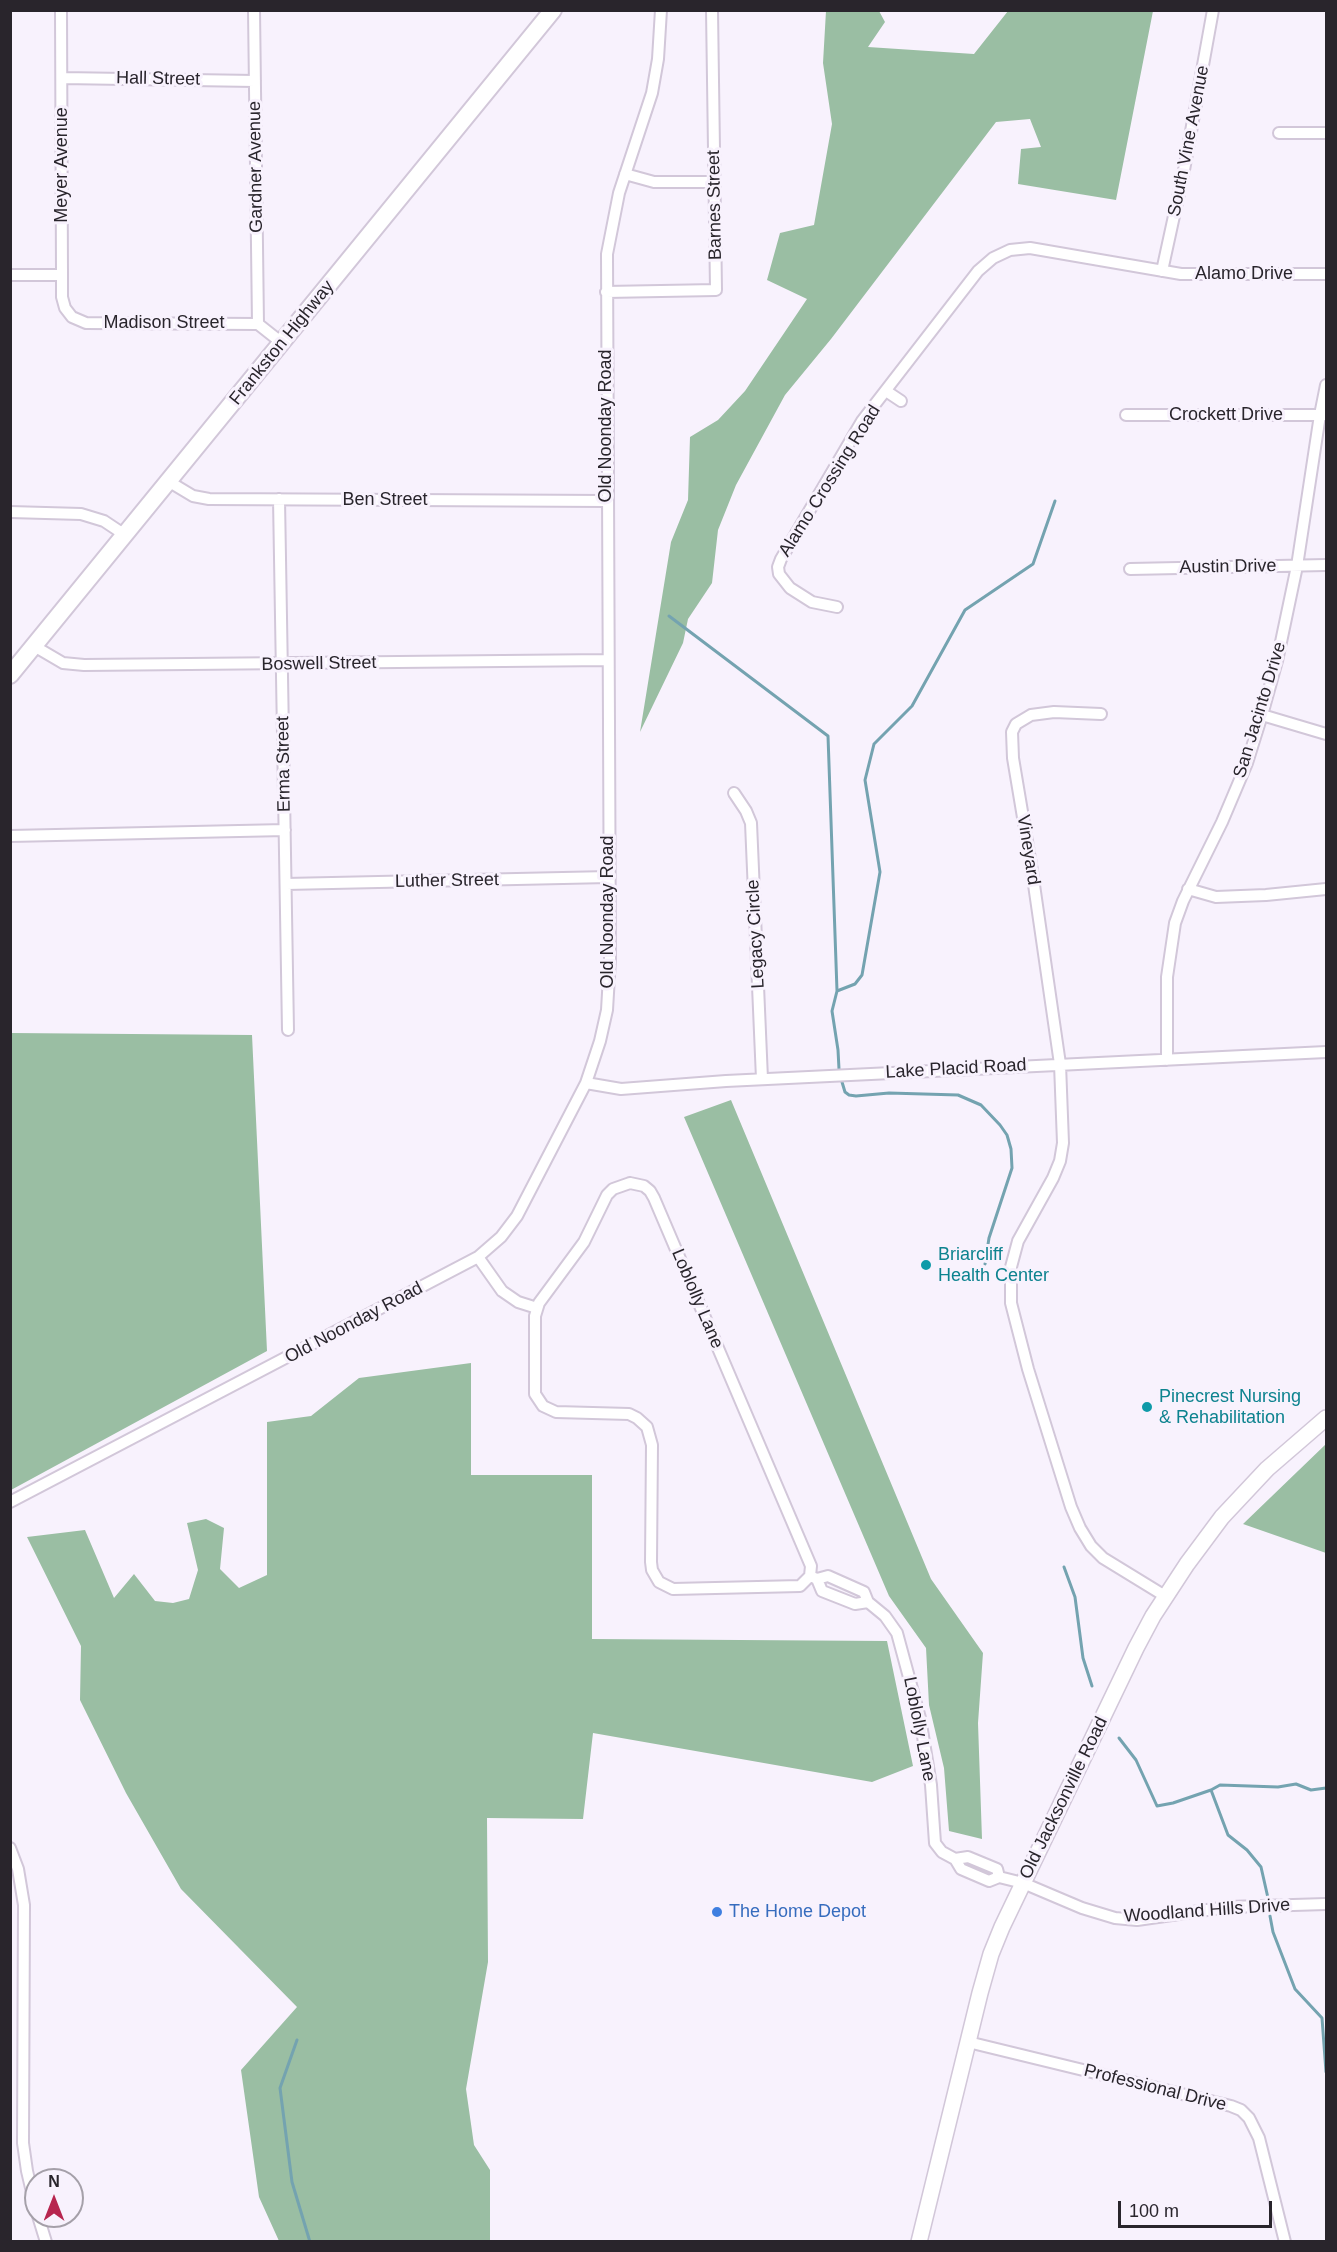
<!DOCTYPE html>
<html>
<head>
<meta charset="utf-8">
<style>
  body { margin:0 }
  #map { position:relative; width:1337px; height:2252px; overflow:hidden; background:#f8f2fd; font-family:Arial,sans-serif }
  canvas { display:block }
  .frame { position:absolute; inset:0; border:12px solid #29252c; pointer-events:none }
  .north { position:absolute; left:24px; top:2168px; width:60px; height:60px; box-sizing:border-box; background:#f8f2fd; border:2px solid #a5a0a9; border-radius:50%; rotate:0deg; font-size:16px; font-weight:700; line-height:24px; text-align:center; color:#29252c }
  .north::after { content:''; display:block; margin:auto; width:21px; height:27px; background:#b7264f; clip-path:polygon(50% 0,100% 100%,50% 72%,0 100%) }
  .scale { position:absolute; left:1118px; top:2201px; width:154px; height:27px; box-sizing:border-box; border:3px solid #29252c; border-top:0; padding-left:8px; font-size:18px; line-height:21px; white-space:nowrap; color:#29252c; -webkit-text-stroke:4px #f8f2fd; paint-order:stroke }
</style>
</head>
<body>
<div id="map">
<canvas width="1337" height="2252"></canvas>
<div class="frame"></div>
<div class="north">N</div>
<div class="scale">100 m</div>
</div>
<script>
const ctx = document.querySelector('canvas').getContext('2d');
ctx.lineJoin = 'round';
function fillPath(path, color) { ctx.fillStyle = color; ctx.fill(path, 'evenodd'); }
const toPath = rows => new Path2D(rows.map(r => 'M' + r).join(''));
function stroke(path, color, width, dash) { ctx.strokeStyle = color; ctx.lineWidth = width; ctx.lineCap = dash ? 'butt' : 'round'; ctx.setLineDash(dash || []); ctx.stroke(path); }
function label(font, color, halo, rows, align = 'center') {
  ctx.font = font + ' Arial,sans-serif'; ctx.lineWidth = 6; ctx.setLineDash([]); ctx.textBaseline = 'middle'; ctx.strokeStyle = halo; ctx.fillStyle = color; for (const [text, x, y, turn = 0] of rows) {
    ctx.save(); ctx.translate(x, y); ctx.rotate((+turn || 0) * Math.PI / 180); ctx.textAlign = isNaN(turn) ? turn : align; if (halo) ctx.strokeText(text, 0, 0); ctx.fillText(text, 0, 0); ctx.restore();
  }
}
fillPath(toPath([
  [826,11,879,11,885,22,868,47,974,54,1008,11,1153,11,1116,200,1018,184,1021,149,1041,147,1030,119,996,122,831,339,785,395,736,485,718,530,712,583,688,619,683,643,640,732,671,542,688,500,690,437,718,420,745,391,807,299,767,280,780,233,814,225,832,124,823,63],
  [11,1033,252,1035,267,1351,11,1490],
  [731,1100,931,1579,983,1653,978,1723,982,1839,949,1831,944,1768,929,1705,926,1648,889,1596,684,1117],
  [471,1363,471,1475,592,1475,592,1639,887,1641,913,1766,872,1782,593,1733,583,1819,487,1818,488,1962,466,2089,474,2145,490,2170,490,2241,279,2241,259,2197,241,2070,297,2007,181,1889,126,1793,80,1700,81,1646,27,1537,85,1530,114,1598,134,1574,155,1601,173,1603,189,1599,198,1570,187,1523,206,1519,224,1528,220,1569,239,1588,267,1575,267,1422,311,1416,359,1378],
  [1326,1444,1326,1553,1243,1524]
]), '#9abea3');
stroke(toPath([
  [669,616,828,736,837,991,832,1011,838,1050,839,1069],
  [837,991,855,984,862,975,880,872,865,780,874,744,912,706,965,610,1033,564,1055,501],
  [842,1082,845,1092,849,1095,856,1096,889,1093,958,1095,981,1105,1000,1125,1007,1135,1011,1149,1012,1168,989,1238,985,1264],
  [1064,1567,1075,1597,1083,1658,1092,1686],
  [1119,1738,1136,1760,1157,1806,1173,1803,1211,1790,1228,1835,1247,1850,1261,1867,1268,1898],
  [1211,1790,1220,1785,1278,1787,1296,1784,1311,1790,1326,1788],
  [1270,1916,1273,1932,1295,1989,1322,2018,1326,2072],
  [297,2040,280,2088,292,2182,310,2242]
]), '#74a3b0', 3);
const minor = toPath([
  [61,10,62,275,62,297,65,308,72,317,86,323,258,324],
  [254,10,258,324],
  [62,78,255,81],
  [1279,133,1326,133],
  [625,174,654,182,715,182],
  [1162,271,1184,170,1213,10],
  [10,275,62,275],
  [606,292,716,290,712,10],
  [258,324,282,343],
  [886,391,901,401],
  [1126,415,1326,415],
  [168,481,193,496,209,499,607,501],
  [279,499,288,1030],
  [10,512,81,514,104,521,125,535],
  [1130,569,1326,565],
  [837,607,812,602,790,588,779,574,778,567,781,559,862,421,978,271,993,258,1010,250,1030,248,1181,274,1326,274],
  [34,646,63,663,84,665,608,660],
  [1101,714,1054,712,1031,715,1016,724,1012,732,1013,758,1032,871,1060,1064,1063,1143,1060,1161,1053,1178,1018,1241,1011,1267,1011,1303,1028,1369,1071,1507,1080,1528,1091,1546,1103,1558,1165,1596],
  [1262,715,1326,734],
  [734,793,746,811,751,823,762,1079],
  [10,836,285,830],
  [286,884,609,877],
  [1188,889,1216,897,1266,895,1326,889],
  [1167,1060,1167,977,1175,923,1183,901,1222,822,1247,763,1262,715,1277,661,1297,566,1320,415,1326,385],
  [586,1083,621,1089,726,1081,1326,1052],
  [630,1183,644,1186,650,1191,654,1198,811,1566,810,1576,800,1586,673,1589,659,1582,652,1570,651,1562,652,1445,647,1427,637,1418,629,1414,556,1412,543,1406,535,1394,535,1316,539,1303,584,1242,607,1195,613,1189,630,1183],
  [478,1257,502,1291,518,1302,537,1308],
  [10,1502,478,1257,501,1237,517,1216,586,1083,600,1041,607,1010,610,959,607,254,619,193,652,93,658,59,661,10],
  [810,1576,817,1579,822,1591,855,1604,868,1602,864,1592,828,1576,817,1579],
  [868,1602,885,1616,897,1633,920,1718,931,1785,935,1843,942,1852,955,1859,961,1869,989,1881,999,1877,1023,1883,1082,1908,1115,1918,1137,1920,1228,1907,1326,1904],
  [10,1848,18,1869,24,1905,23,2143,27,2171,36,2209],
  [955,1859,968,1857,997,1869,999,1877],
  [968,2042,1231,2106,1241,2110,1249,2118,1259,2138,1285,2242],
  [38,2216,46,2242]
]);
const secondary = toPath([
  [919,2242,980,1993,991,1954,1002,1927,1136,1648,1153,1616,1187,1564,1222,1517,1267,1469,1326,1418]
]);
const primary = toPath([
  [10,675,553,10]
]);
stroke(minor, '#d2c7d9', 14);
stroke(secondary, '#d2c7d9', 18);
stroke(primary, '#d2c7d9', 20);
stroke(minor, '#fff', 10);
stroke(secondary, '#fff', 15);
stroke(primary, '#fff', 16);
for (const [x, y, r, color] of [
  [926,1265,6,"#0f9aa8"],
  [1147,1407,6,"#0f9aa8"],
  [717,1912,6,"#3f7fe0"]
]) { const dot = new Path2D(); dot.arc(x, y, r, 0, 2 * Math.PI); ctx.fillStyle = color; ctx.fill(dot); stroke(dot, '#f8f2fd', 2); }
label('18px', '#29252c', '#f8f2fd', [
  ["Hall Street",158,79,1],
  ["South Vine Avenue",1189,141,-79],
  ["Meyer Avenue",62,165,-90],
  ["Gardner Avenue",256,167,-91],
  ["Barnes Street",715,205,-91],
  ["Alamo Drive",1244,274],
  ["Madison Street",164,323],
  ["Frankston Highway",282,343,-51],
  ["Crockett Drive",1226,415],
  ["Old Noonday Road",606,426,-90],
  ["Alamo Crossing Road",830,481,-58],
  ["Ben Street",385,500],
  ["Austin Drive",1228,567,-1],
  ["Boswell Street",319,664,-1],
  ["San Jacinto Drive",1260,710,-73],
  ["Erma Street",284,764,-91],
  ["Vineyard",1028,850,81],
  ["Luther Street",447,881,-1],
  ["Old Noonday Road",608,912,-90],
  ["Legacy Circle",756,934,-93],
  ["Lake Placid Road",956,1069,-3],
  ["Loblolly Lane",697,1299,67],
  ["Old Noonday Road",354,1323,-28],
  ["Loblolly Lane",919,1729,79],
  ["Old Jacksonville Road",1064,1798,-64],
  ["Woodland Hills Drive",1207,1911,-4],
  ["Professional Drive",1155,2088,14]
]);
label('18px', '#0d838f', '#f8f2fd', [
  ["Briarcliff",938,1255],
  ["Health Center",938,1276],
  ["Pinecrest Nursing",1159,1397],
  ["& Rehabilitation",1159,1418]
], 'left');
label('18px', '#366cbe', '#f8f2fd', [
  ["The Home Depot",729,1912]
], 'left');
</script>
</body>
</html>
